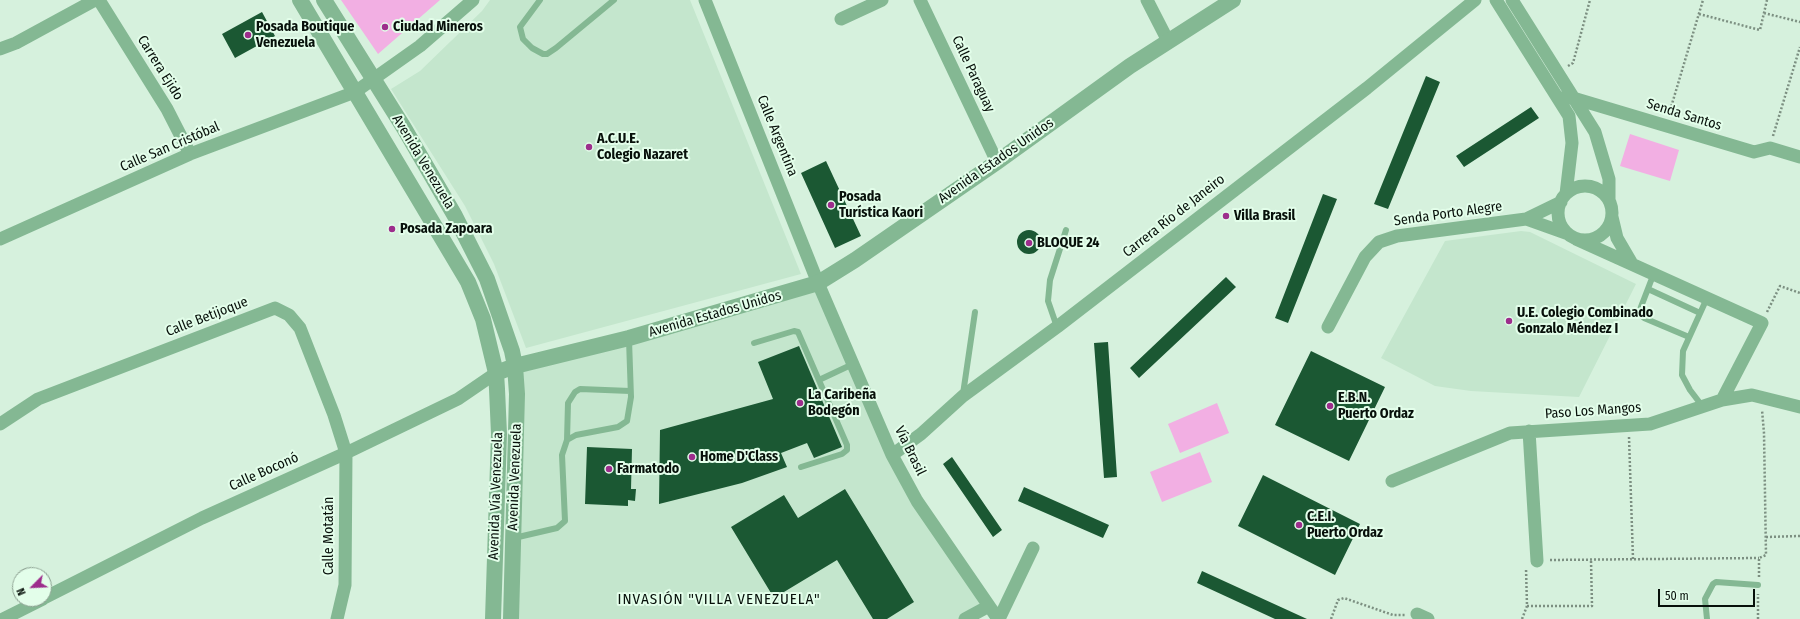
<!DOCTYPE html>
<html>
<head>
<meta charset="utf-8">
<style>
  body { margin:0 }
  #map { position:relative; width:1800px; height:619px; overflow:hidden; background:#d6f1dd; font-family:"Fira Sans Condensed",sans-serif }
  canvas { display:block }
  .north { position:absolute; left:12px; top:567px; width:40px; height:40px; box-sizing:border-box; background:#e3feea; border:1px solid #8b9f90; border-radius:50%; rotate:246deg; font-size:11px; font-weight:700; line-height:16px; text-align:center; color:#07100a }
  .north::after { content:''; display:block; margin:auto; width:14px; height:18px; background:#9d2d8c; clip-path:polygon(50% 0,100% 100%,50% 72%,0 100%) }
  .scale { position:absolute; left:1658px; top:589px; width:97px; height:18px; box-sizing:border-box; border:2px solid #07100a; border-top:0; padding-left:5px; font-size:12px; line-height:14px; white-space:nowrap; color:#07100a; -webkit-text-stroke:3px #e3feea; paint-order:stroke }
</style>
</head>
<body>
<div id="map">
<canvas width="1800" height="619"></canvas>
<div class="north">N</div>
<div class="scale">50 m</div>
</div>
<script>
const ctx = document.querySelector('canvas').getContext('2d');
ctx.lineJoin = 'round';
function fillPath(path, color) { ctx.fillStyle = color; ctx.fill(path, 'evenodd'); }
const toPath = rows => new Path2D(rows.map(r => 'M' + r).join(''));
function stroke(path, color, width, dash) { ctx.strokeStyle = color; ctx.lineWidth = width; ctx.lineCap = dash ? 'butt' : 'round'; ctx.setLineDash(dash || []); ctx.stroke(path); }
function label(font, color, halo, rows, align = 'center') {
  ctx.font = font + ' "Fira Sans Condensed",sans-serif'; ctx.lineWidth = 4; ctx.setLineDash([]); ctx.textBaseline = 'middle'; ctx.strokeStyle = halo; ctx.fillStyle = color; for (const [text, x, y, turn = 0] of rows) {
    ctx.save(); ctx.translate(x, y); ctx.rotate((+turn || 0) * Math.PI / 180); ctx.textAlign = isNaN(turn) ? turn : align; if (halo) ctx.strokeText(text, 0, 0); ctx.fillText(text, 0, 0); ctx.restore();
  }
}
fillPath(toPath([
  [490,0,690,0,801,274,526,348,494,264,465,206,391,89,420,71,482,11],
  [1521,231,1530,232,1636,284,1579,397,1471,391,1435,386,1381,358,1445,241],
  [818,283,892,455,989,606,964,619,511,619,515,366]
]), '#c4e6cd');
fillPath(toPath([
  [341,0,440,0,378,54],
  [1630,134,1679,150,1670,181,1620,166],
  [1217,403,1229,433,1180,453,1168,424],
  [1200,452,1212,482,1162,502,1150,472]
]), '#f2afe3');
fillPath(toPath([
  [262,12,275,36,235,58,222,34],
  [1426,76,1440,82,1388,209,1374,204],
  [1531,107,1539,118,1464,167,1456,156],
  [826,161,861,236,835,248,801,173],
  [1323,194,1337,199,1288,323,1275,318],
  '1017 242a12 12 0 1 1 24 0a12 12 0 1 1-24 0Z',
  [1226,277,1236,287,1139,378,1130,368],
  [1108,342,1117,477,1104,478,1094,343],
  [799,346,842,447,814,458,807,443,781,453,787,467,742,483,659,504,660,430,773,399,758,362],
  [1311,351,1385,387,1349,461,1275,425],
  [587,447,632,449,631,489,636,489,635,501,628,500,628,506,585,504],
  [952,457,1002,530,993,537,943,464],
  [1263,475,1360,524,1335,575,1238,526],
  [1024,487,1109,525,1103,538,1018,501],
  [845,489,914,602,887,619,873,619,837,560,774,598,731,527,784,495,798,518],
  [1202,571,1307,619,1275,619,1197,583]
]), '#1b5833');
stroke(toPath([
  [1764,13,1800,22],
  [1699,14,1760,30,1767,0],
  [1568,66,1573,63,1590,0],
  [1669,114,1703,0],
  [1773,136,1800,47],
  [1767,312,1780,286,1800,293],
  [1629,437,1633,559],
  [1766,537,1800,536],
  [1550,560,1759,558],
  [1759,577,1759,558,1766,555,1764,433,1762,410],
  [1527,606,1592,606,1591,560],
  [1331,619,1338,600,1344,598,1393,615,1406,615],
  [1522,619,1527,606,1526,568],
  [1758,619,1758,594]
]), '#7c8f81', 2.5, [2, 2]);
stroke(toPath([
  [540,0,520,27,523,39,532,48,543,54,547,54,556,48,614,0],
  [1654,273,1639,312,1641,315,1644,318,1689,337],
  [1648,289,1700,313],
  [1057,327,1048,301,1050,280,1066,230],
  [754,343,794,331,798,332,847,445,847,450,842,454,801,467],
  [819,380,853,364],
  [963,394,975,312],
  [1703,407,1690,390,1682,375,1683,351,1707,298],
  [567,440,568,403,575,392,580,389,630,391],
  [514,538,557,528,565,521,562,455,567,440,576,435,618,427,627,421,631,397,629,340],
  [1707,619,1705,599,1713,584,1716,582,1758,585]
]), '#84b893', 6);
stroke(toPath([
  [99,0,167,109,190,154],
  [705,0,818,283,892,455,917,501,998,619],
  [920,0,997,162],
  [1147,0,1168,41],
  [1496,0,1569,116,1572,143,1566,194],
  [1512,0,1595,132,1609,179,1609,199],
  [841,19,882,0],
  [0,49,16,43,95,0],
  [1558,98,1573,98,1754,152,1770,148,1800,157],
  '1558 213a27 27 0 1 1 54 0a27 27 0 1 1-54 0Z',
  [1612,217,1617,238,1631,262],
  [1526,219,1568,234],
  [0,239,190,154,355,92,420,46,473,0],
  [1576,239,1762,323,1722,400],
  [1328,327,1365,257,1379,242,1397,236,1526,219,1561,202],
  [0,424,38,399,275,308,289,315,300,328,334,415,346,453,345,585,337,619],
  [1529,431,1537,561],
  [892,455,921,434,963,396,1057,327,1367,88,1475,0],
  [1392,481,1510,433,1650,424,1722,400,1752,395,1800,407],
  [44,598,202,518,346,453,458,399,496,373],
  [1417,614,1428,619],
  [3,619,43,599],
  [965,619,989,606],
  [999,619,1033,548]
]), '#84b893', 13);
stroke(toPath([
  [300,0,468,282,483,319,496,373,497,389,499,434,493,619],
  [324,0,404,128,455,216,487,279,512,351,515,366,517,394,511,619],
  [496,373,515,366,629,338,818,283,855,260,997,162,1130,66,1233,0]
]), '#84b893', 16);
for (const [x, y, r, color] of [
  [385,27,4,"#9d2d8c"],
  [248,35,4,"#9d2d8c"],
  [589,147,4,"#9d2d8c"],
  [831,205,4,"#9d2d8c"],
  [1226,216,4,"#9d2d8c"],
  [392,229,4,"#9d2d8c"],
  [1029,243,4,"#9d2d8c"],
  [1509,321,4,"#9d2d8c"],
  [800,403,4,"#9d2d8c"],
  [1330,406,4,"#9d2d8c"],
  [692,457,4,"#9d2d8c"],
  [609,469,4,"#9d2d8c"],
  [1299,525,4,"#9d2d8c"]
]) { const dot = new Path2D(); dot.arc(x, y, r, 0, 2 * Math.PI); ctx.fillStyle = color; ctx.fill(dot); stroke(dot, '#e3feea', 1.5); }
label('bold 14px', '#07100a', '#e3feea', [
  ["Posada Boutique",256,27],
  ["Venezuela",256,43],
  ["Ciudad Mineros",393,27],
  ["A.C.U.E.",597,139],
  ["Colegio Nazaret",597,155],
  ["Posada",839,197],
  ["Turística Kaori",839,213],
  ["Villa Brasil",1234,216],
  ["Posada Zapoara",400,229],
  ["BLOQUE 24",1037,243],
  ["U.E. Colegio Combinado",1517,313],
  ["Gonzalo Méndez I",1517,329],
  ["La Caribeña",808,395],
  ["Bodegón",808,411],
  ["E.B.N.",1338,398],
  ["Puerto Ordaz",1338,414],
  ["Home D'Class",700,457],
  ["Farmatodo",617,469],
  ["C.E.I.",1307,517],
  ["Puerto Ordaz",1307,533]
], 'left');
label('14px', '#07100a', '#e3feea', [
  ["Carrera Ejido",160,68,58],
  ["Calle Paraguay",973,74,65],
  ["Senda Santos",1684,115,17],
  ["Calle Argentina",777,136,68],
  ["Calle San Cristóbal",170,147,-23],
  ["Avenida Estados Unidos",996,161,-35],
  ["Avenida Venezuela",423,162,59],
  ["Senda Porto Alegre",1448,214,-8],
  ["Carrera Río de Janeiro",1174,216,-38],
  ["Avenida Estados Unidos",715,314,-16],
  ["Calle Betijoque",207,317,-21],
  ["Paso Los Mangos",1593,411,-4],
  ["Vía Brasil",910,451,64],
  ["Calle Boconó",264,472,-24],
  ["Avenida Venezuela",515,477,-88],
  ["Avenida Vía Venezuela",496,496,-88],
  ["Calle Motatán",329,536,-90]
]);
ctx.letterSpacing = '1px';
label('15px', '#07100a', '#e3feea', [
  ["INVASIÓN \"VILLA VENEZUELA\"",719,600]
]);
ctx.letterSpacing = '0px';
</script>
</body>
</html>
